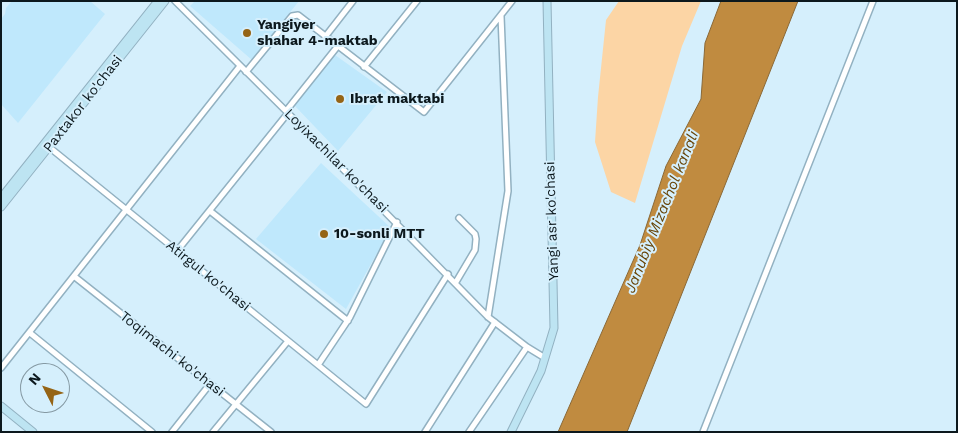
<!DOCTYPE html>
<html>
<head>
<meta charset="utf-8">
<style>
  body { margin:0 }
  #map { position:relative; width:958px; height:433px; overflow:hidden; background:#d5effc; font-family:"Work Sans",sans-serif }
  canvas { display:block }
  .frame { position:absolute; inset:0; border:2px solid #0c181d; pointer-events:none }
  .north { position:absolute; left:20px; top:363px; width:50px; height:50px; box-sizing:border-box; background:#d5effc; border:1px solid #8599a3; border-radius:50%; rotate:311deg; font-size:14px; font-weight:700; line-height:20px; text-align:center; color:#0c181d }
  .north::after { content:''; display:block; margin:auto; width:18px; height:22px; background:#956415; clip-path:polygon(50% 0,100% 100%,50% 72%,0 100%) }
</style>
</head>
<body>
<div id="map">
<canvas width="958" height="433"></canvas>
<div class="frame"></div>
<div class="north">N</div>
</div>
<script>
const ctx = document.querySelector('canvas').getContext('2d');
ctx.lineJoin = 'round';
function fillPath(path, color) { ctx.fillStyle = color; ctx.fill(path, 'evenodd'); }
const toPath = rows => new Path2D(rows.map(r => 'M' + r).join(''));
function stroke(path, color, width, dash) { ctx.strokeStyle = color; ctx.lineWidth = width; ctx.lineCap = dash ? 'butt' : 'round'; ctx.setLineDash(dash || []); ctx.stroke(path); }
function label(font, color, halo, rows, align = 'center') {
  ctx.font = font + ' "Work Sans",sans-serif'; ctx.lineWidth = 4; ctx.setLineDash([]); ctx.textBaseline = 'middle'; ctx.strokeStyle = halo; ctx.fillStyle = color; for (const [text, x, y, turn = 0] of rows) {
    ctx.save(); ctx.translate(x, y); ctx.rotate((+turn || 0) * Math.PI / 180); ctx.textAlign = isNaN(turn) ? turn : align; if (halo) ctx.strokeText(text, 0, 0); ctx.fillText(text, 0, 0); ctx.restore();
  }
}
fillPath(toPath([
  [12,1,90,1,105,14,18,123,1,104,1,19,5,14,6,8],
  [195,1,299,1,252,60,190,6],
  [335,55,387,92,338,151,294,105],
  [321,163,391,228,346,309,256,239]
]), '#bfe8fc');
fillPath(toPath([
  [619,1,701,1,682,46,635,203,611,192,595,142,598,97,606,20]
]), '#fcd5a5');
const water = toPath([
  [721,1,798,1,627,432,558,432,640,245,666,166,701,99,705,43,721,1]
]);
fillPath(water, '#c08b40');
stroke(water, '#8a6836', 1);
const street = toPath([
  [175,1,288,113,488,317,527,347,545,358],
  [325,37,353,1],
  [364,67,417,1],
  [246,72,292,16,298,15,424,112,512,1],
  [286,111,337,47],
  [49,147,366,404,448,274],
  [210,211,348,321],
  [177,251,288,113],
  [75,277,271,432],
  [456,282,475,250,476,239,475,234,459,218],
  [488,317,508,191,501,16],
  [30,333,152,432],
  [318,365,350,317,397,222],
  [1,368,240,66],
  [172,432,210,384],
  [213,432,288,341],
  [425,432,495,322],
  [469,432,527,347],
  [703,432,873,1]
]);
const secondary = toPath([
  [1,198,158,1],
  [1,207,165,1],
  [1,406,33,432],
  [511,432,541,371,554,328,547,1]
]);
stroke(street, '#92b1c1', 8);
stroke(secondary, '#92b1c1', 9);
stroke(street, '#fff', 5);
stroke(secondary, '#bde4f2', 7);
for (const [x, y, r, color] of [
  [247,33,5,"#956415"],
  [340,99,5,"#956415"],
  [324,234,5,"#956415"]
]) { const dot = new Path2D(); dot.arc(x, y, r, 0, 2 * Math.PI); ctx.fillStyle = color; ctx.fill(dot); stroke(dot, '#d5effc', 2); }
label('bold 14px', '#0c181d', '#d5effc', [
  ["Yangiyer",257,25],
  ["shahar 4-maktab",257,41],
  ["Ibrat maktabi",350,99],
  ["10-sonli MTT",334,234]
], 'left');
label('14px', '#0c181d', '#d5effc', [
  ["Paxtakor ko'chasi",83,104,-52],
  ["Loyixachilar ko'chasi",336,161,45],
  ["Yangi asr ko'chasi",552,221,-92],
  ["Atirgul ko'chasi",208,276,39],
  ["Toqimachi ko'chasi",172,354,38]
]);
label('italic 15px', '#674306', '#d5effc', [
  ["Janubiy Mizachol kanali",662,212,-68]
]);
</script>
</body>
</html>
